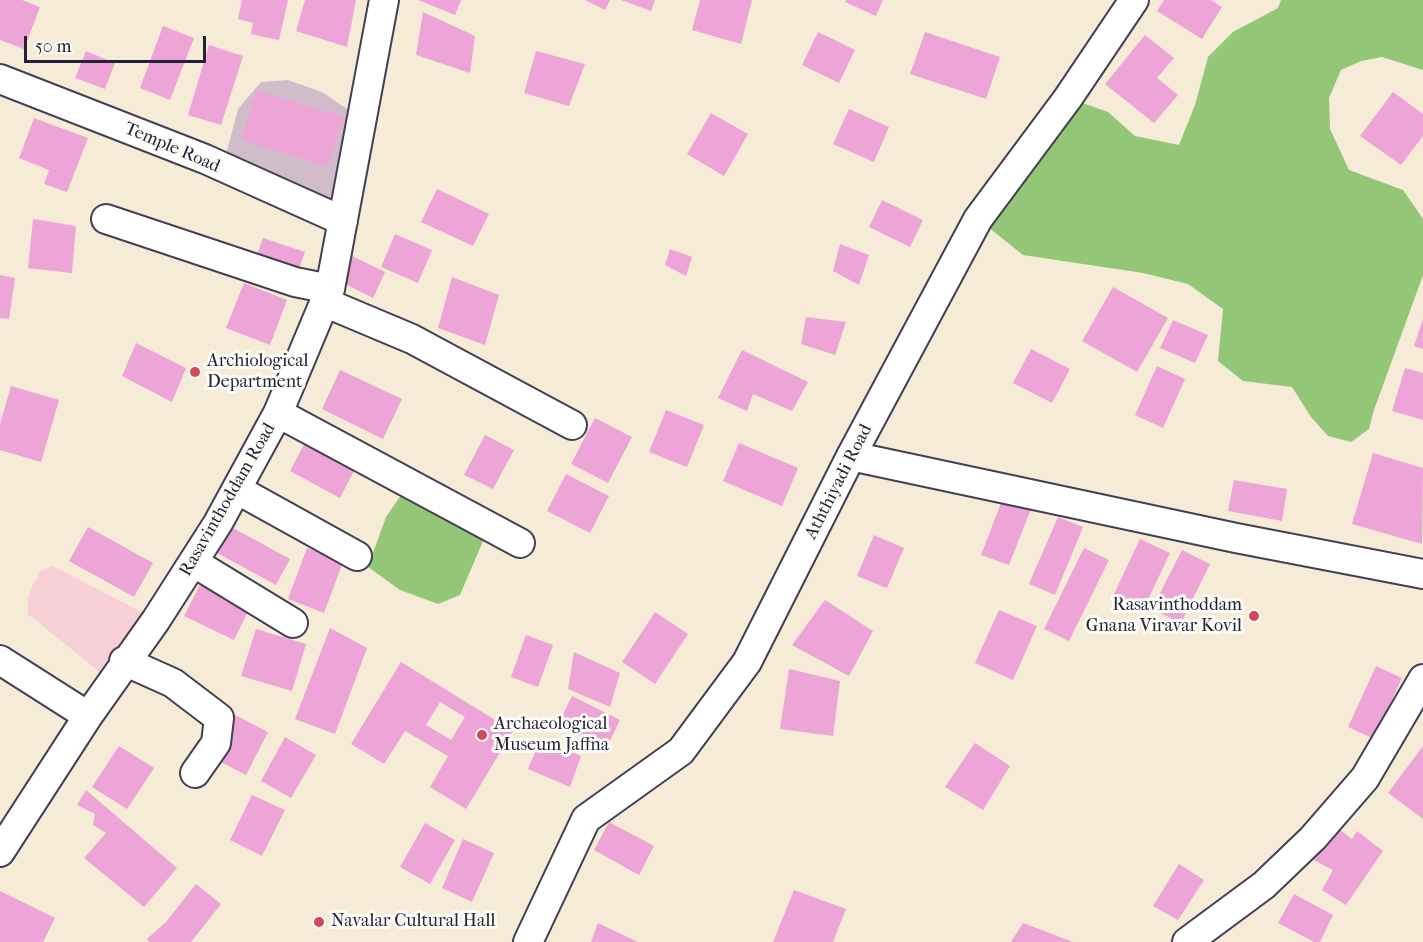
<!DOCTYPE html>
<html>
<head>
<meta charset="utf-8">
<style>
  body { margin:0 }
  #map { position:relative; width:1423px; height:942px; overflow:hidden; background:#f5ebd7; font-family:"IM FELL French Canon",serif }
  canvas { display:block }
  .scale { position:absolute; left:24px; top:36px; width:182px; height:27px; box-sizing:border-box; border:3px solid #22223b; border-top:0; padding-left:8px; font-size:18px; line-height:21px; white-space:nowrap; color:#22223b; -webkit-text-stroke:4px #fdfcf7; paint-order:stroke }
</style>
</head>
<body>
<div id="map">
<canvas width="1423" height="942"></canvas>
<div class="scale">50 m</div>
</div>
<script>
const ctx = document.querySelector('canvas').getContext('2d');
ctx.lineJoin = 'round';
function fillPath(path, color) { ctx.fillStyle = color; ctx.fill(path, 'evenodd'); }
const toPath = rows => new Path2D(rows.map(r => 'M' + r).join(''));
function stroke(path, color, width, dash) { ctx.strokeStyle = color; ctx.lineWidth = width; ctx.lineCap = dash ? 'butt' : 'round'; ctx.setLineDash(dash || []); ctx.stroke(path); }
function label(font, color, halo, rows, align = 'center') {
  ctx.font = font + ' "IM FELL French Canon",serif'; ctx.lineWidth = 6; ctx.setLineDash([]); ctx.textBaseline = 'middle'; ctx.strokeStyle = halo; ctx.fillStyle = color; for (const [text, x, y, turn = 0] of rows) {
    ctx.save(); ctx.translate(x, y); ctx.rotate((+turn || 0) * Math.PI / 180); ctx.textAlign = isNaN(turn) ? turn : align; if (halo) ctx.strokeText(text, 0, 0); ctx.fillText(text, 0, 0); ctx.restore();
  }
}
fillPath(toPath([
  [53,566,156,620,111,681,28,614,28,598,33,584,41,571]
]), '#f6cfd7');
fillPath(toPath([
  [288,80,322,92,362,119,343,221,222,169,238,109,261,82]
]), '#d1bdc9');
fillPath(toPath([
  [1281,0,1423,0,1423,70,1382,57,1361,61,1341,70,1329,98,1330,129,1349,170,1403,190,1423,219,1423,275,1374,410,1369,429,1351,442,1328,436,1311,417,1292,387,1243,381,1218,361,1223,309,1188,284,1143,273,1023,255,978,219,1068,98,1108,112,1135,136,1179,145,1195,105,1208,57,1233,32,1278,8],
  [408,485,489,527,460,595,438,604,400,590,368,567,386,517]
]), '#93c677');
fillPath(toPath([
  [0,0,22,0,40,7,24,49,0,40],
  [242,0,288,0,279,40,251,34,253,23,238,19],
  [305,0,356,0,347,47,296,31],
  [418,0,461,0,455,15],
  [585,0,610,0,605,10],
  [621,0,655,0,651,11],
  [700,0,752,0,741,44,692,30],
  [846,0,883,0,876,16,845,2],
  [1164,0,1211,0,1222,7,1202,39,1157,11],
  [423,12,475,36,470,73,416,55],
  [163,26,194,38,170,100,140,88],
  [818,32,855,50,839,83,802,65],
  [925,32,1000,57,986,99,910,74],
  [1145,35,1174,58,1157,78,1178,95,1154,123,1105,84],
  [209,45,243,56,221,125,188,115],
  [86,51,115,63,105,89,75,78],
  [536,51,585,64,569,106,524,93],
  [256,90,344,117,328,167,241,140],
  [1393,92,1423,114,1423,136,1401,165,1360,136],
  [849,109,889,127,874,162,833,144],
  [711,113,748,134,724,176,687,154],
  [34,118,88,138,67,192,44,184,49,170,19,158],
  [437,189,489,214,473,246,421,222],
  [882,200,923,220,910,247,869,227],
  [33,219,76,226,72,273,28,268],
  [395,234,432,250,418,283,381,267],
  [263,238,305,252,295,280,253,266],
  [840,244,869,255,859,285,833,271],
  [670,249,692,257,686,276,665,265],
  [352,256,385,272,373,298,339,281],
  [0,275,15,278,9,319,0,318],
  [452,277,499,295,485,345,438,328],
  [244,283,287,300,270,345,226,328],
  [1113,287,1168,318,1137,372,1082,341],
  [806,317,846,322,835,355,801,344],
  [1423,319,1423,349,1414,346],
  [1173,320,1208,335,1195,363,1160,348],
  [136,343,186,368,172,402,122,376],
  [1031,349,1070,369,1052,403,1013,383],
  [742,350,808,382,792,411,753,394,747,411,718,398],
  [1157,366,1185,379,1163,428,1135,415],
  [1405,368,1423,373,1423,420,1392,411],
  [340,370,402,399,383,439,322,409],
  [11,386,59,400,41,462,0,450,0,424],
  [666,410,704,425,687,467,649,452],
  [595,418,632,437,608,483,571,464],
  [485,435,514,450,493,489,464,475],
  [308,437,358,463,340,498,290,471],
  [739,443,798,468,782,506,723,481],
  [1373,453,1423,468,1422,544,1352,524],
  [566,474,609,496,590,533,547,511],
  [1234,480,1287,489,1282,521,1228,511],
  [1003,498,1031,509,1009,565,981,555],
  [1058,517,1083,527,1055,595,1029,584],
  [222,522,290,559,276,585,208,548],
  [88,527,153,563,134,597,69,561],
  [874,535,904,548,887,588,857,576],
  [1140,539,1170,553,1144,608,1114,594],
  [307,548,343,562,324,613,288,599],
  [1084,548,1109,560,1069,641,1044,629],
  [1182,550,1210,564,1181,623,1152,609],
  [205,575,254,599,234,640,184,616],
  [825,600,873,631,849,676,792,645],
  [999,610,1037,626,1013,680,975,663],
  [655,612,688,634,655,684,622,662],
  [330,628,367,648,335,734,295,719],
  [256,629,306,644,292,691,241,676],
  [526,635,553,645,538,687,511,677],
  [574,652,620,673,610,707,568,689],
  [401,662,513,731,466,809,430,787,448,756,405,731,384,764,351,744],
  [440,702,465,717,451,740,426,725],
  [1376,666,1402,678,1374,739,1348,727],
  [789,669,840,681,833,736,780,729],
  [572,696,620,720,606,749,558,725],
  [235,715,268,732,246,775,213,758],
  [285,737,316,755,291,798,261,781],
  [541,739,581,756,570,787,528,769],
  [975,743,1010,766,983,810,945,787],
  [119,746,154,768,127,809,92,787],
  [1423,746,1423,819,1388,793],
  [86,790,177,868,144,907,84,858,106,833,93,825,95,814,77,805],
  [252,795,285,810,262,856,230,840],
  [609,822,654,846,639,875,594,850],
  [425,823,455,840,430,884,400,867],
  [1335,826,1352,839,1357,831,1383,851,1346,905,1322,890,1333,870,1312,859],
  [463,839,494,853,472,902,442,888],
  [1179,864,1204,880,1178,920,1153,906],
  [196,884,221,904,191,942,149,942,147,939,166,922],
  [794,890,846,909,833,942,773,942],
  [0,891,55,918,43,942,0,942],
  [1294,894,1333,915,1320,942,1314,942,1278,923],
  [598,923,638,942,591,942],
  [1023,923,1073,942,1011,942]
]), '#eca5d6');
const minor = toPath([
  [0,79,205,159,343,221],
  [106,219,295,282,330,289],
  [324,302,412,339,572,425],
  [278,413,520,543],
  [851,456,1236,538,1423,574],
  [238,490,357,556],
  [193,562,293,623],
  [0,660,88,716],
  [124,661,173,683,219,718,216,743,195,773],
  [0,852,88,716,156,620,218,523,278,413,330,289,384,0],
  [528,942,586,819,681,751,747,662,851,456,978,219,1068,98,1134,0],
  [1187,942,1264,885,1313,838,1365,778,1423,679]
]);
stroke(minor, '#424052', 32);
stroke(minor, '#fff', 28);
for (const [x, y, r, color] of [
  [195,372,6,"#d1495b"],
  [1254,616,6,"#d1495b"],
  [482,735,6,"#d1495b"],
  [319,922,6,"#d1495b"]
]) { const dot = new Path2D(); dot.arc(x, y, r, 0, 2 * Math.PI); ctx.fillStyle = color; ctx.fill(dot); stroke(dot, '#fdfcf7', 2); }
label('18px', '#22223b', '#fdfcf7', [
  ["Temple Road",172,148,23],
  ["Aththiyadi Road",839,482,-63],
  ["Rasavinthoddam Road",228,500,-60]
]);
label('18px', '#22223b', '#fdfcf7', [
  ["Archiological",207,362],
  ["Department",207,383],
  ["Rasavinthoddam",1242,606,"right"],
  ["Gnana Viravar Kovil",1242,627,"right"],
  ["Archaeological",494,725],
  ["Museum Jaffna",494,746],
  ["Navalar Cultural Hall",331,922]
], 'left');
</script>
</body>
</html>
